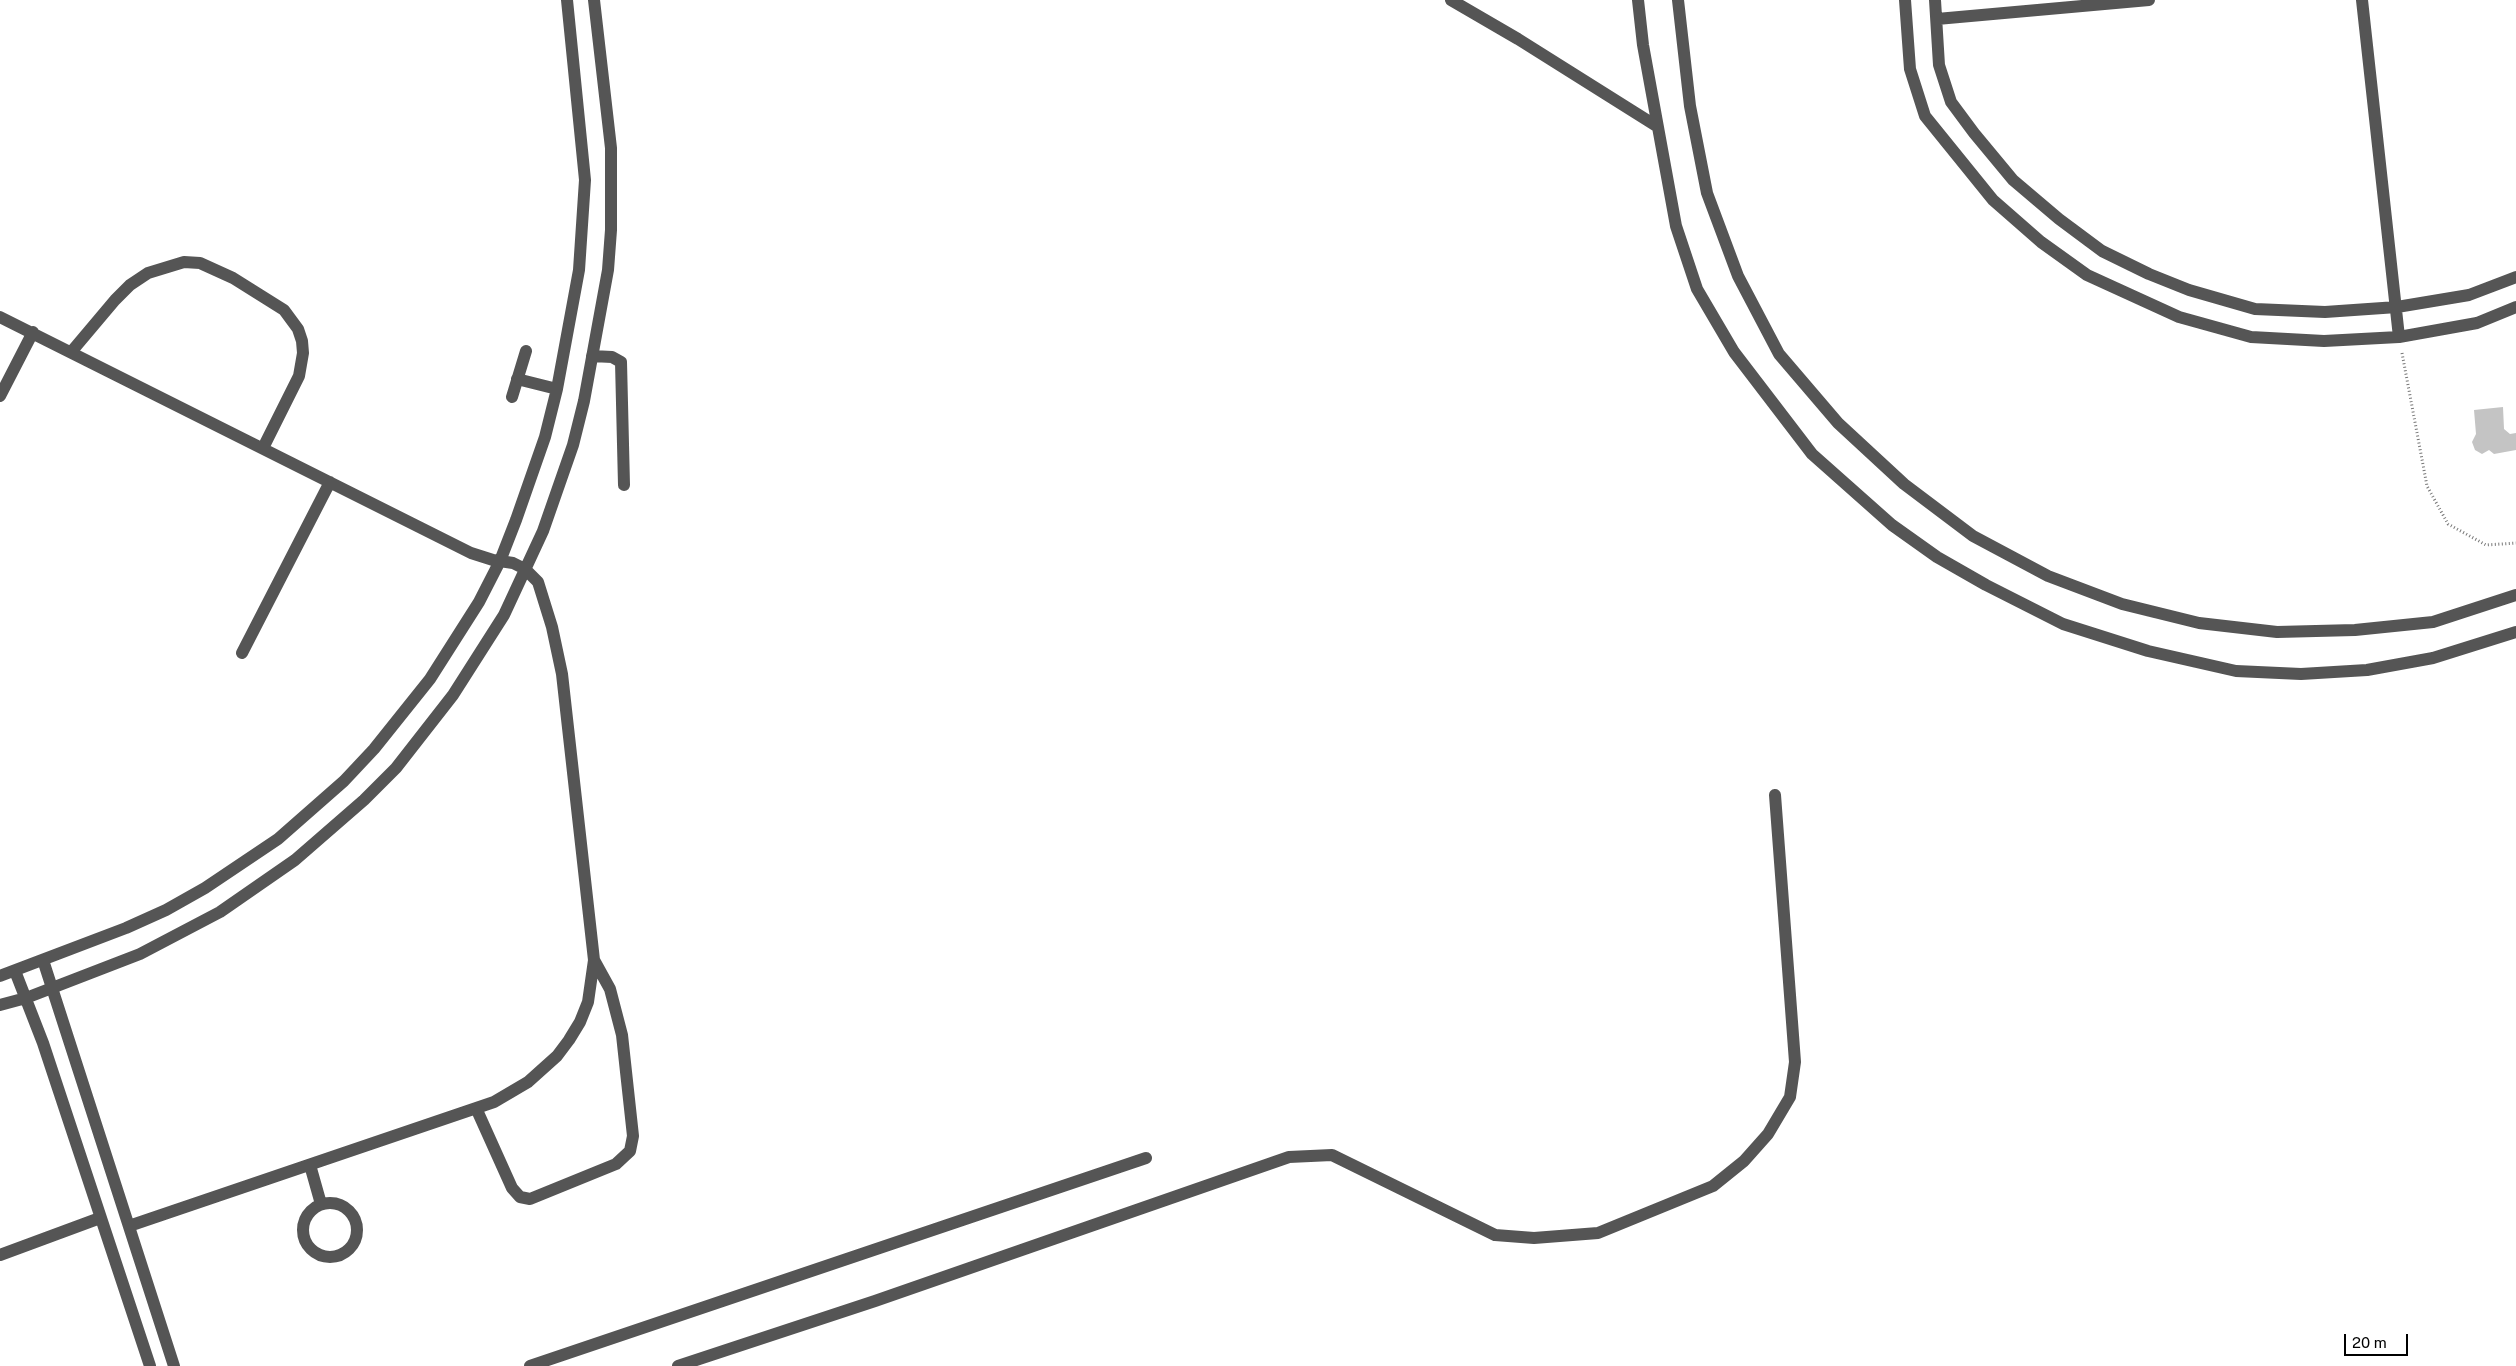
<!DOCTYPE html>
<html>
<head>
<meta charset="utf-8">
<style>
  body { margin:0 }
  #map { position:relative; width:2516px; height:1366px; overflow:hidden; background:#fff; font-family:"Public Sans",sans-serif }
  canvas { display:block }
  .scale { position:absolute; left:2344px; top:1334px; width:64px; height:22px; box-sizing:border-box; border:2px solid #000; border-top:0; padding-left:6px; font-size:15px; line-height:18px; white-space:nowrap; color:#000; -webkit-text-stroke:4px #fff; paint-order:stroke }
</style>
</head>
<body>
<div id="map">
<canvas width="2516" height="1366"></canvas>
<div class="scale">20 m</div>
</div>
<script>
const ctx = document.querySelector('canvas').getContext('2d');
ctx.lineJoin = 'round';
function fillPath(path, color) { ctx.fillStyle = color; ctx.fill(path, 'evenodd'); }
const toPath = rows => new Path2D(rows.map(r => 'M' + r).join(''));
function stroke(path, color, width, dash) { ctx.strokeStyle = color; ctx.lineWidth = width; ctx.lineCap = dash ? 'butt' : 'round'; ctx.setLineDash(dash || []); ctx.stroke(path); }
fillPath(toPath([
  [2503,407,2504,429,2510,434,2516,433,2516,450,2494,454,2489,450,2482,454,2475,450,2472,442,2476,434,2474,410]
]), '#c4c4c4');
stroke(toPath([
  [2402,353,2427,486,2448,524,2486,545,2516,543]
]), '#777', 3, [1, 2.5]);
stroke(toPath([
  [1451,0,1518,39,1658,127],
  [1638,0,1643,45,1676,226,1697,289,1734,352,1812,454,1892,525,1937,557,1986,585,2063,624,2148,651,2236,671,2301,674,2367,670,2433,658,2516,632],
  [1678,0,1690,106,1707,193,1738,276,1779,354,1838,423,1904,484,1973,536,2048,576,2122,604,2199,623,2277,632,2355,630,2433,622,2516,595],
  [1905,0,1910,69,1925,116,1993,200,2041,242,2087,275,2179,317,2251,337,2324,341,2399,337,2477,323,2516,307],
  [1935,0,1939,65,1951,102,1974,133,2013,180,2059,219,2102,251,2149,274,2189,290,2255,309,2325,312,2397,307,2469,295,2516,277],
  [2362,0,2399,337],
  [1937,19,2149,0],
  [0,317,471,553,493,560,513,563,525,569,538,582,552,627,562,674,594,960,588,1002,580,1022,569,1040,557,1056,528,1082,494,1102,129,1226],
  [72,351,115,300,130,285,148,273,184,262,200,263,233,278,284,310,298,329,302,341,303,353,299,376,263,448],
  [592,356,612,357,621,362,624,485],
  [517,379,557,389],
  [0,396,33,332],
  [512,397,526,351],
  [242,653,330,482],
  [43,960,174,1366],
  [15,971,43,1043,150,1366],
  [0,976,126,928,166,910,205,888,278,839,344,781,374,749,430,679,479,602,500,561,516,520,545,437,557,389,579,270,585,180,567,0],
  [0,1005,26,998,140,954,220,912,295,860,364,800,396,768,453,695,504,615,543,531,573,445,584,401,608,270,611,230,611,148,594,0],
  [476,1108,512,1188,520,1197,530,1199,616,1164,630,1151,633,1136,622,1035,610,989,594,960],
  [310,1165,321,1204],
  '303 1230a27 27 0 1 1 54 0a27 27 0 1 1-54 0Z',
  [0,1255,100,1218],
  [530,1366,1146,1158],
  [678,1366,875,1301,1289,1157,1332,1155,1495,1235,1534,1238,1598,1233,1713,1186,1744,1161,1768,1134,1790,1097,1795,1062,1775,795]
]), '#555', 12);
</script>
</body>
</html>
